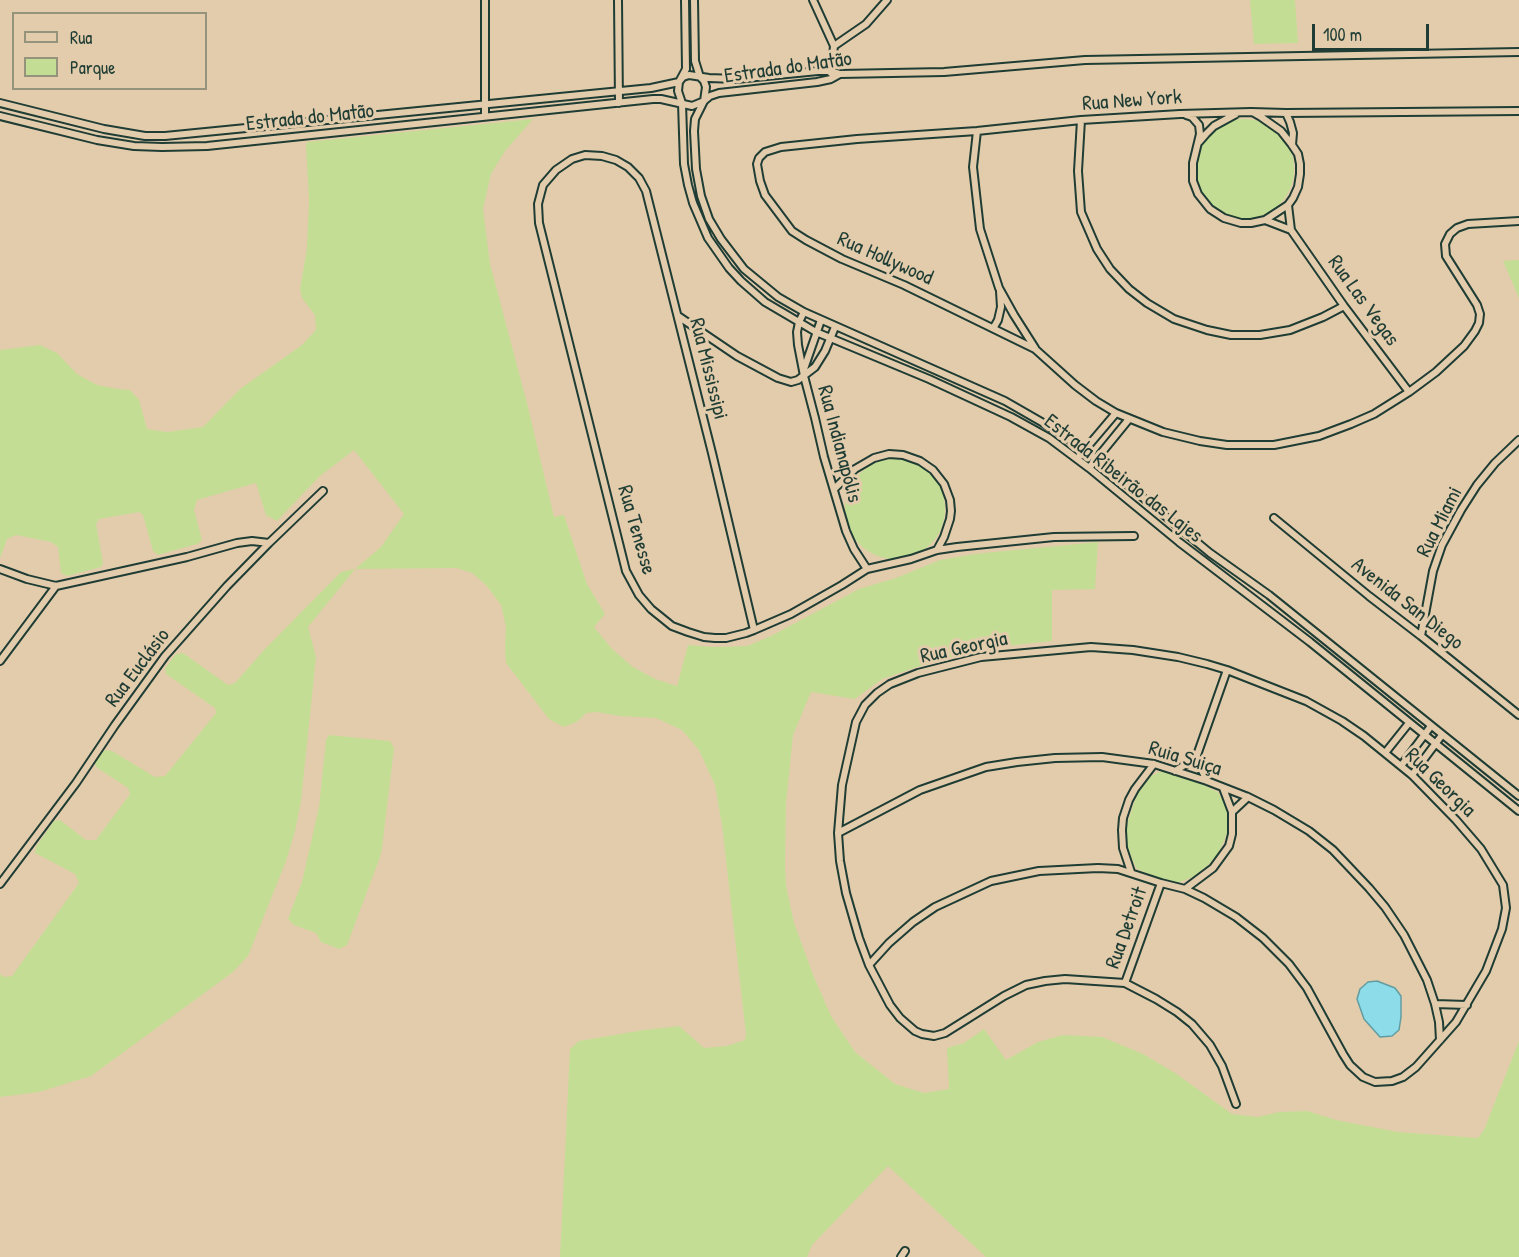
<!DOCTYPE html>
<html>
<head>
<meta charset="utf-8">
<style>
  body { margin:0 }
  #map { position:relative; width:1519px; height:1257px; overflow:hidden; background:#e3ccac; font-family:"Patrick Hand",sans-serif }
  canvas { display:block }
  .legend { position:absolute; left:12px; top:12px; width:195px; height:78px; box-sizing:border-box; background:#e3ccac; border:2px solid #95937c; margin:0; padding:8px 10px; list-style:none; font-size:18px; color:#1f3d34 }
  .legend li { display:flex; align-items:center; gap:12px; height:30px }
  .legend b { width:30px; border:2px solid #95937c }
  .scale { position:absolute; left:1312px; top:24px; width:117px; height:27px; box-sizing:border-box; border:3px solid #1f3d34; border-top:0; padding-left:8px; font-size:18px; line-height:21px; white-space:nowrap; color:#1f3d34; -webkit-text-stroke:4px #e3ccac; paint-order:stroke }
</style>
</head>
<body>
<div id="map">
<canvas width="1519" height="1257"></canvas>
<ul class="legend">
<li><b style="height:8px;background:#e3ccac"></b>Rua</li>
<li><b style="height:16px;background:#c4dd94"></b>Parque</li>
</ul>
<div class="scale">100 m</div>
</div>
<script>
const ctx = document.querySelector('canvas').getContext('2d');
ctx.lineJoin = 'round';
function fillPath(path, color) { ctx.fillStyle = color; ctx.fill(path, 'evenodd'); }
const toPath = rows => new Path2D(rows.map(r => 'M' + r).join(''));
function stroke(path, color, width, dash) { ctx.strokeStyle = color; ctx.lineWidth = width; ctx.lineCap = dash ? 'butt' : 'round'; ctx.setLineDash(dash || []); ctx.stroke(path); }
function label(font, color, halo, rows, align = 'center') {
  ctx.font = font + ' "Patrick Hand",sans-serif'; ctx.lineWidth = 6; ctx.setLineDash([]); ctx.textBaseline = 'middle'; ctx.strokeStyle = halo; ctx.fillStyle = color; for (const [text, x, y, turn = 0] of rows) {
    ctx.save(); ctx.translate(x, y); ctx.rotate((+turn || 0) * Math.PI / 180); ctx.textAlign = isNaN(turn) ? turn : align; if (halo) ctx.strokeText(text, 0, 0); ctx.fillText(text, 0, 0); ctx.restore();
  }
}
fillPath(toPath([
  [1250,0,1295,0,1298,43,1254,44],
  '1194 169a50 50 0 1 1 100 0a50 50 0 1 1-100 0Z',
  [533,119,505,151,491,174,483,209,490,264,527,403,554,517,564,515,587,584,605,614,594,627,612,649,633,667,655,679,677,686,688,645,716,647,747,646,771,636,859,589,896,578,940,560,974,554,1098,542,1095,589,1052,590,1052,641,978,649,917,667,882,679,855,699,811,692,793,735,786,804,785,865,786,886,794,923,814,977,831,1016,855,1052,895,1084,924,1093,949,1089,947,1048,964,1043,984,1029,1006,1060,1038,1042,1063,1035,1102,1037,1143,1054,1175,1073,1232,1114,1258,1117,1279,1112,1307,1111,1336,1120,1398,1132,1478,1138,1484,1130,1519,1041,1519,1257,986,1257,888,1166,812,1245,807,1257,560,1257,570,1049,579,1041,644,1030,679,1026,704,1048,727,1046,745,1040,746,1034,722,825,715,785,699,750,682,730,656,718,620,716,597,712,586,713,578,721,564,727,549,719,506,663,505,647,506,627,501,605,486,585,472,573,457,568,355,569,308,627,316,657,301,801,295,831,286,861,248,956,233,972,91,1076,39,1092,0,1097,0,974,4,977,12,976,79,883,75,874,35,853,36,847,54,821,60,820,86,840,96,840,130,794,128,788,96,767,94,760,105,750,112,751,155,777,165,776,216,713,215,708,166,674,165,668,176,654,183,653,228,685,235,683,265,649,341,572,355,569,381,547,404,514,354,450,320,476,277,521,266,515,256,483,197,500,194,510,202,540,197,544,158,555,153,551,143,515,139,512,99,519,96,524,103,563,101,567,67,576,61,573,58,547,51,542,16,535,7,539,0,558,0,350,40,345,57,353,77,374,97,385,118,389,130,390,139,400,147,429,167,432,203,427,240,389,302,345,316,330,315,315,302,298,300,289,307,248,309,200,306,147,307,142],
  [1519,260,1519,298,1503,261],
  '845 509a50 50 0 1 1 100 0a50 50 0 1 1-100 0Z',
  [329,735,390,741,394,748,382,848,380,857,347,945,339,949,321,942,316,933,294,925,288,919,302,882,319,807,326,740],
  [1159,772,1165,772,1188,778,1218,792,1223,800,1228,814,1227,834,1218,854,1207,866,1193,877,1177,883,1156,877,1137,869,1132,859,1127,846,1126,832,1128,822,1134,803,1138,793,1151,776]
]), '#c4dd94');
const water = toPath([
  [1377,981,1395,988,1401,996,1401,1017,1399,1030,1392,1036,1380,1037,1364,1019,1357,999,1360,989,1368,982,1377,981]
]);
fillPath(water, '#8ddcea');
stroke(water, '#619ca1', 1.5);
const street = toPath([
  [485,0,485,116],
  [618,0,619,103],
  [685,0,686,69,679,82,678,91,682,103,684,164,688,185,693,203,708,238,729,268,741,281,765,302,816,332,929,379,1011,417,1049,438,1089,468,1179,542,1310,642,1519,811],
  [694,0,695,61,700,77,704,81,706,87,704,101,695,119,694,131,696,169,701,196,709,219,721,239,744,269,778,297,804,312,1005,401,1059,432,1096,459,1210,553,1269,595,1519,796],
  [813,0,834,46,866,24,887,0],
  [831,73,834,46],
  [0,103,104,129,145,136,165,136,651,88,679,82,683,77,689,75,709,78,736,79,818,71,831,71,840,74],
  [1519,111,1286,113,1251,112,1180,114,1081,120,977,131,857,139,781,147,765,152,759,158,757,164,760,181,765,195,792,231,806,240,842,259,904,285,1035,349,1075,385,1096,401,1116,413,1163,432,1200,441,1227,445,1274,445,1319,436,1351,424,1374,414,1409,392,1436,372,1464,346,1475,331,1479,323,1480,314,1477,305,1446,256,1445,244,1450,234,1457,228,1468,224,1519,221],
  [1286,113,1290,122,1293,133,1292,145],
  [1186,115,1192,117,1199,125,1200,134,1193,163,1193,181,1198,194,1210,209,1224,218,1241,223,1251,223,1265,220,1288,205,1293,198,1298,187,1300,174,1300,164,1298,154,1292,145,1281,131,1261,117,1254,113],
  [0,116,97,140,134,146,162,147,207,146,653,99,661,99,692,106,704,101,710,96,719,93,817,82,831,79,840,74,944,72,1085,60,1519,52],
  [1081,120,1078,171,1081,212,1097,249,1110,269,1129,289,1147,303,1174,319,1207,330,1231,335,1260,335,1290,330,1323,317,1344,306],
  [977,131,973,167,980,229,999,288,1014,315,1035,348],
  [1199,142,1206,134,1214,126,1236,114],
  [1288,205,1291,230,1344,306,1409,392],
  [1265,220,1291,230],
  [804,312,799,322,797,332,798,345,804,376,815,418,824,457,846,531,854,549,867,569],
  [678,316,737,356,778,378,791,382,798,380,815,367,825,351,835,327],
  [994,327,998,320,1001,307,1000,291],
  [804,369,821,320],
  [1077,459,1116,413],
  [1089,468,1129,419],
  [834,489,855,469,874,458,889,454,903,455,920,461,933,470,944,484,950,500,951,511,950,519,944,537,937,550],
  [1274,518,1369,596,1421,636,1519,715],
  [0,569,27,579,56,586,187,557,237,543,252,541,269,543],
  [754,630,712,453,646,191,639,178,628,167,616,160,602,156,585,155,572,159,556,170,543,185,538,204,539,223,626,571,639,595,651,609,672,626,688,632,704,637,715,638,726,638,746,633,754,630,791,614,842,585,867,569,911,559,937,550,957,547,1054,537,1134,536],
  [1421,636,1433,571,1442,545,1461,510,1477,485,1495,463,1519,440],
  [0,661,56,586],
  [1385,753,1409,723],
  [1196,758,1227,670],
  [1196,758,1207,781],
  [1401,766,1431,726],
  [1175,771,1196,758],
  [1412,775,1442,735],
  [1232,812,1248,797],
  [838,833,920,790,986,767,1017,762,1055,758,1102,757,1154,764,1207,781,1248,797,1274,810,1309,831,1333,850,1369,888,1385,907,1404,935,1427,980,1435,1004,1439,1022,1440,1040],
  [1131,872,1123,848,1122,830,1123,818,1129,800,1135,789,1154,764],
  [0,884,76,783,115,725,165,656,227,586,269,543,323,491],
  [1185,889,1213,868,1229,846,1232,834,1232,812,1223,788],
  [869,965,889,943,913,922,935,907,991,881,1039,871,1098,868,1118,869,1161,883,1185,889,1204,898,1236,917,1263,938,1289,964,1307,988,1343,1054,1350,1065,1363,1077,1375,1082,1392,1081,1403,1077,1416,1067,1456,1022,1486,971,1502,929,1506,908,1503,885,1481,849,1456,820,1412,775,1364,736,1342,721,1306,701,1227,670,1207,664,1178,657,1133,650,1091,647,981,657,918,673,890,684,877,693,865,705,856,722,842,785,838,833,840,861,846,893,859,938,869,965,890,1005,900,1018,915,1031,922,1034,934,1036,945,1033,1004,996,1026,985,1045,981,1065,979,1125,983,1156,999,1177,1012,1192,1024,1210,1045,1222,1066,1236,1104],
  [1125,983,1161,883],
  [1435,1004,1467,1005],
  [901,1257,905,1251]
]);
stroke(street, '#1f3d34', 10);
stroke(street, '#e3ccac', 6);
label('21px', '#1f3d34', '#e3ccac', [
  ["Estrada do Matão",788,68,-8],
  ["Rua New York",1132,101,-4],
  ["Estrada do Matão",310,118,-6],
  ["Rua Hollywood",885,259,24],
  ["Rua Las Vegas",1363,301,54],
  ["Rua Mississipi",708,369,76],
  ["Rua Indianapólis",839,444,75],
  ["Estrada Ribeirão das Lajes",1123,479,38],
  ["Rua Miami",1440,522,-63],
  ["Rua Tenesse",636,530,74],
  ["Avenida San Diego",1407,604,38],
  ["Rua Georgia",964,648,-12],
  ["Rua Euclásio",138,668,-53],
  ["Ruia Suiça",1185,759,17],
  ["Rua Georgia",1440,783,44],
  ["Rua Detroit",1127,928,-70]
]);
</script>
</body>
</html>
